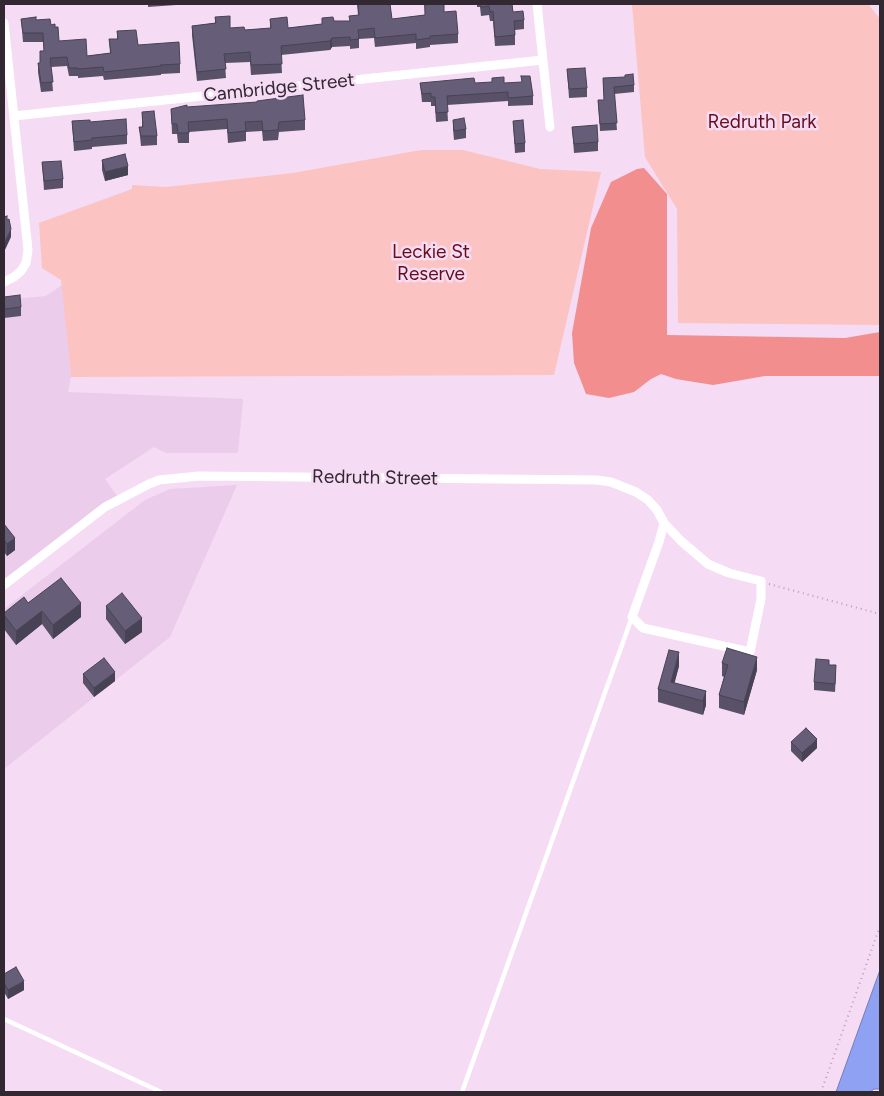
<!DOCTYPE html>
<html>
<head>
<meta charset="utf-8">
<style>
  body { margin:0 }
  #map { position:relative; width:884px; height:1096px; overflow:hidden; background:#f5dbf4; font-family:Figtree,sans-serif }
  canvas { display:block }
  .frame { position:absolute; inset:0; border:5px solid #322832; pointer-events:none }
</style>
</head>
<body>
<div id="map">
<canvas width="884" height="1096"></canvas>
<div class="frame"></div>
</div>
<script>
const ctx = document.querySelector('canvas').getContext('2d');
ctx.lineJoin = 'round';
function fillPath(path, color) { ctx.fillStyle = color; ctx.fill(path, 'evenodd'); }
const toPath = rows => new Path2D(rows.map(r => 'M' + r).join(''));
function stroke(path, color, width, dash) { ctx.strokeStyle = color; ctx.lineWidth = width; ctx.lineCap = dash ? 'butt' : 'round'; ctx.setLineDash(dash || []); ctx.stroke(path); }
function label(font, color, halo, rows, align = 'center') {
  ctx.font = font + ' Figtree,sans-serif'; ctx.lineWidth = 5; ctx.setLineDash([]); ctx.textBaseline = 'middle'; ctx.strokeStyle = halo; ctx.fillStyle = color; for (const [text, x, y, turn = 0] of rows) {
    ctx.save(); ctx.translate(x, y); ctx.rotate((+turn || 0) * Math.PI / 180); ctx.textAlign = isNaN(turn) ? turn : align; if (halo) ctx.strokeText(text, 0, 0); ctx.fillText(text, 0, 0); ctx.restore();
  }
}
fillPath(toPath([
  [62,285,71,377,68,392,243,399,238,453,166,453,154,447,105,479,117,496,4,579,4,300,46,296],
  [237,485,170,637,4,769,4,609,145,500,170,489]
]), '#ebccea');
fillPath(toPath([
  [632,4,868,4,880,19,880,325,678,323,677,209,645,157],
  [421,150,463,150,540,169,601,172,554,375,71,377,61,280,42,268,39,223,132,189,132,185,166,187,293,173]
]), '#fbc3c1');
fillPath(toPath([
  [644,168,667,194,667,335,845,338,880,332,880,376,765,376,713,385,676,379,661,374,651,379,634,392,609,398,586,394,574,363,572,333,591,228,611,182,637,169]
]), '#f28f8e');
const water = toPath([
  [880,970,880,1089,874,1089,870,1092,836,1092,880,970]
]);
fillPath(water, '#8ea1f3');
stroke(water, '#727db9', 1);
stroke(toPath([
  [769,584,880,614],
  [821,1092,880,926]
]), '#b4a0b4', 2, [1, 4]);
stroke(toPath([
  [4,1019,161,1092],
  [462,1092,632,617]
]), '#fff', 4.5);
stroke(toPath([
  [537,4,550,127],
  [4,23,28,250,26,263,21,271,14,277,4,282],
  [14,116,543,60],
  [4,585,105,507,149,484,159,480,199,476,597,480,611,482,636,492,648,500,657,510,664,523,659,542,632,617,643,628,750,652,761,599,761,581,729,573,708,564,681,541,664,523]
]), '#fff', 9);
fillPath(toPath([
  [148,4,176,4,176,5,148,7],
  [357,4,390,4,392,19,425,15,424,4,444,4,444,12,458,34,458,43,430,45,430,47,416,49,416,43,375,47,374,38,359,39,359,48,350,49,350,46,332,47,330,50,281,55,282,73,251,75,250,62,225,63,226,78,197,81,192,35,192,26,215,23,215,17,230,28,245,30,270,28,270,19,288,28,322,24,322,18,334,21,349,21,358,15],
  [477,4,512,4,513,12,524,20,524,29,515,30,515,45,495,46,493,21,490,21,489,15,481,16,480,7,477,7],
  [21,19,36,20,51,25,59,41,87,56,110,53,109,39,117,39,117,31,138,45,180,64,180,73,161,74,161,75,104,80,103,76,78,78,78,76,69,76,67,66,51,67,53,91,41,92,38,72,38,63,40,63,40,51,44,51,43,42,23,42],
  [567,69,587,88,587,97,569,98],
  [603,78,634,85,634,92,614,94,617,130,600,131,598,100,604,100],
  [420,83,504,83,533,96,533,105,508,106,508,101,447,105,448,121,436,122,435,106,431,106,431,102,422,102],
  [171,109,305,120,305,130,279,132,278,140,263,141,262,131,246,132,246,141,228,143,227,129,189,132,189,143,178,143,177,134,172,134],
  [142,112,157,136,157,145,141,146,139,127,142,127],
  [453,120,466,129,466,138,454,140,453,129],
  [72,121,90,122,127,135,127,144,92,147,92,149,74,151],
  [513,121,525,143,525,152,515,153],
  [572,127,598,142,598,151,574,153],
  [102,160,128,175,105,181,102,170],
  [42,162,63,179,63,188,44,190],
  [4,297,21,307,21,316,4,318],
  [4,524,15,550,7,556,4,552],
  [28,603,81,617,53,639,42,624,16,645,4,629,4,613],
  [106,606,142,632,125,644,106,619],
  [722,663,757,670,744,715,719,708,719,695,724,677,722,676],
  [829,665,836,673,835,692,814,690,814,682],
  [679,666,674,683,706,691,706,705,703,715,658,702,658,689],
  [83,674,115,681,94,697,83,683],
  [791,742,817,748,802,762,791,751],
  [4,974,24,990,8,999,4,992]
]), '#585167');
fillPath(toPath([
  [332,38,332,47,330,50,330,41],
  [128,166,128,175,105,181,105,172],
  [11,229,11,237,4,252,4,243],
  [15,538,15,550,7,556,7,544],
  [81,603,81,617,53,639,53,625],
  [42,611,42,624,16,645,16,631],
  [142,618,142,632,125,644,125,631],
  [679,652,679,666,672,693,671,682],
  [757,657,757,670,744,715,744,702],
  [115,672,115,681,94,697,94,688],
  [706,691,706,705,703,715,703,701],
  [817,739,817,748,802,762,802,753],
  [24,981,24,990,8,999,8,990]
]), '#474254');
const building = toPath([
  [358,4,390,4,392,19,425,15,425,4,444,4,444,12,456,11,458,34,430,36,430,38,416,40,416,34,375,38,374,28,358,30,359,39,350,40,350,37,332,38,330,41,281,46,282,64,251,65,250,52,224,54,226,69,197,72,192,26,216,23,215,17,230,16,230,28,244,27,245,30,271,28,270,19,287,17,288,28,322,24,322,18,333,17,334,21,350,21,349,16,359,15,358,4],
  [480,4,512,4,513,12,523,11,524,20,514,21,515,35,495,37,493,11,490,12,489,6,481,7,480,4],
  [36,17,36,20,50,19,51,25,55,24,55,27,58,27,59,41,86,39,87,56,111,53,109,39,118,39,117,31,136,30,138,45,179,42,180,64,160,65,161,66,104,72,103,67,78,69,78,68,69,68,67,57,50,58,53,82,41,83,38,63,40,63,40,51,44,51,43,33,23,33,21,19,36,17],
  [585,68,587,88,569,89,567,69,585,68],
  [633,74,634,85,614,87,617,123,600,124,598,100,604,100,603,78,625,77,625,75,633,74],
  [521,76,530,76,533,96,508,98,508,92,447,96,448,112,436,113,435,97,431,97,431,93,422,94,420,83,474,78,475,83,492,82,492,78,504,77,504,83,522,82,521,76],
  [303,95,305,120,279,122,278,130,263,131,262,121,245,122,246,131,228,133,227,119,188,122,189,133,178,133,177,124,172,124,171,109,187,105,187,107,257,102,257,101,303,95],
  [154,111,157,136,141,136,139,127,143,127,142,112,154,111],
  [464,118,466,129,454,131,453,120,464,118],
  [126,119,127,135,92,138,92,140,74,142,72,121,90,120,90,122,126,119],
  [523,120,525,143,515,144,513,121,523,120],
  [597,125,598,142,574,144,572,127,597,125],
  [125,154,128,166,105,172,102,160,125,154],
  [61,161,63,179,44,181,42,162,61,161],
  [7,216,7,220,9,219,11,229,4,243,4,217,7,216],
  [20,295,21,307,4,309,4,297,20,295],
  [4,524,15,538,7,544,4,540,4,524],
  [61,578,81,603,53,625,42,611,16,631,4,615,4,613,24,597,28,603,61,578],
  [122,593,142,618,125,631,106,606,122,593],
  [727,648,757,657,744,702,719,695,728,665,722,663,727,648],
  [669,650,679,652,671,682,706,691,703,701,658,689,669,650],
  [104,658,115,672,94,688,83,674,104,658],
  [816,659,829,660,829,665,836,665,835,684,814,682,816,659],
  [806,728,817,739,802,753,791,742,806,728],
  [16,967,24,981,8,990,4,983,4,974,16,967]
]);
fillPath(building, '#665e78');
stroke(building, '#474254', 1);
label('19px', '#322832', '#f5dbf4', [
  ["Cambridge Street",279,88,-6],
  ["Redruth Street",375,478,1]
]);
label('19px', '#660d18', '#f5dbf4', [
  ["Redruth Park",762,122],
  ["Leckie St",431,252],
  ["Reserve",431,274]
]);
</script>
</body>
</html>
